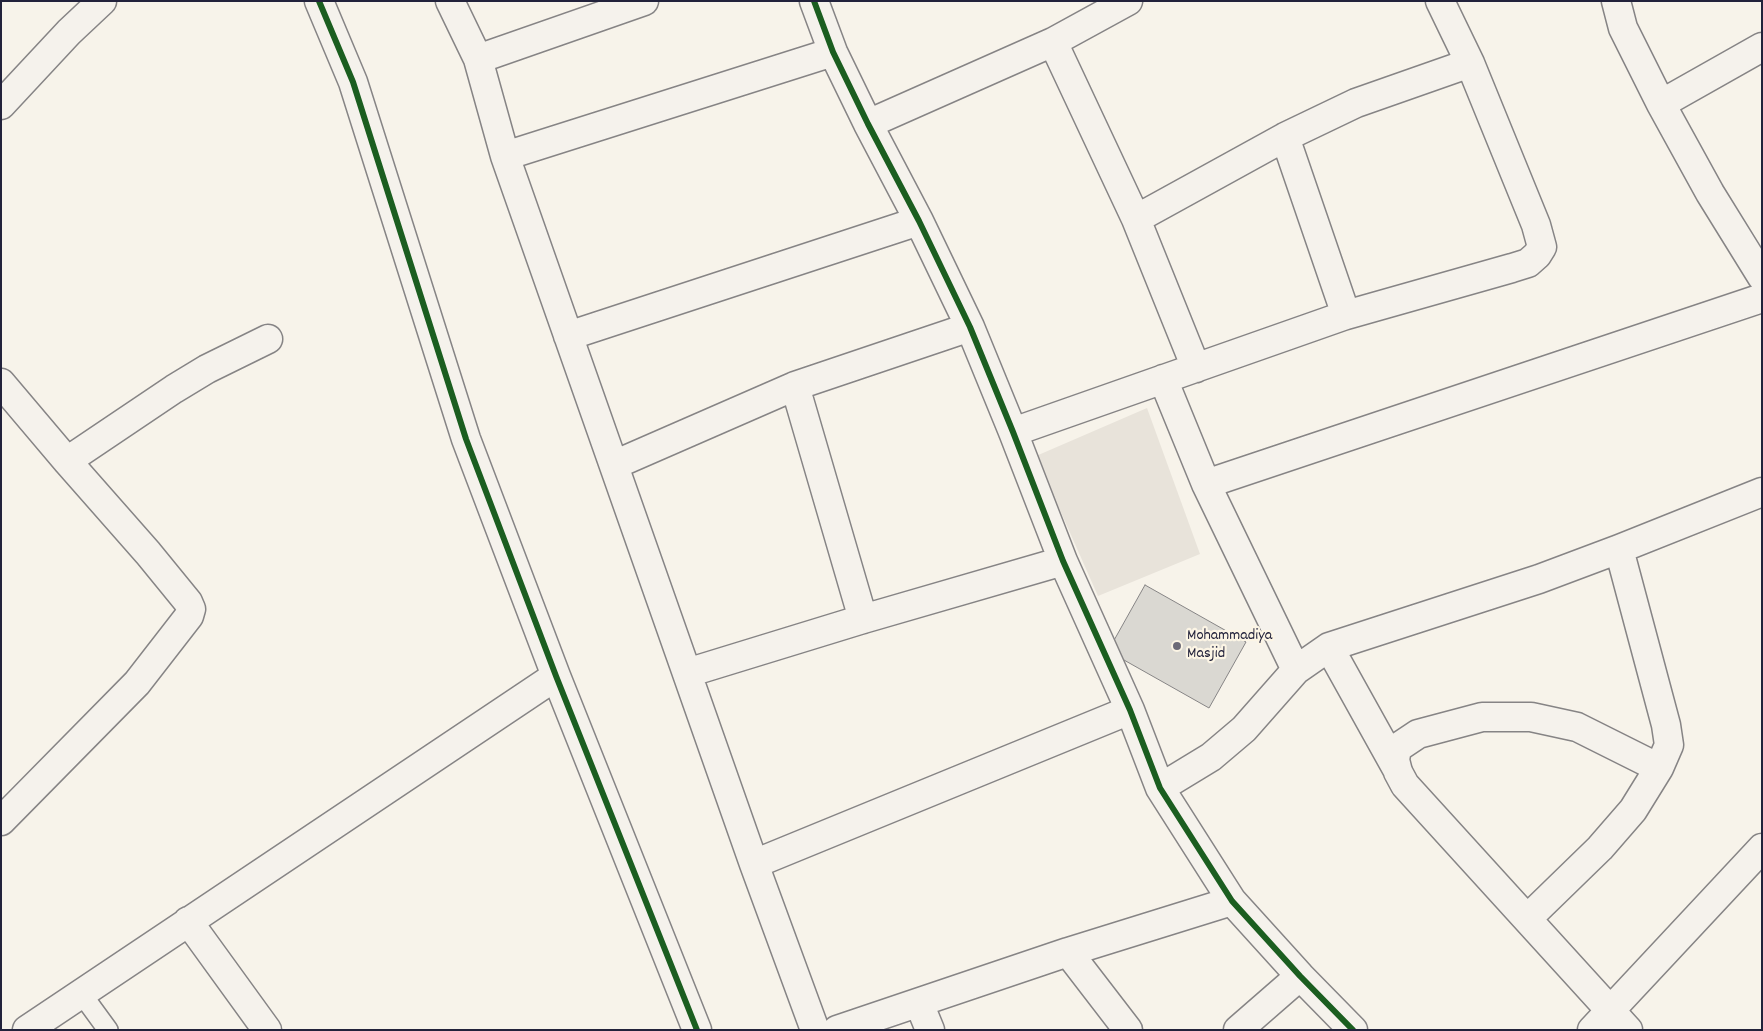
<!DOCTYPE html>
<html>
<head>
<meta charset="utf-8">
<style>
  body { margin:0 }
  #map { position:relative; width:1763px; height:1031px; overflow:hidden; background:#f7f3ea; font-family:Dekko,sans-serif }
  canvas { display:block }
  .frame { position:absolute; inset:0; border:2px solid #22223b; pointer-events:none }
</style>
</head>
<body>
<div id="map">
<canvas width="1763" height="1031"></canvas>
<div class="frame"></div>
</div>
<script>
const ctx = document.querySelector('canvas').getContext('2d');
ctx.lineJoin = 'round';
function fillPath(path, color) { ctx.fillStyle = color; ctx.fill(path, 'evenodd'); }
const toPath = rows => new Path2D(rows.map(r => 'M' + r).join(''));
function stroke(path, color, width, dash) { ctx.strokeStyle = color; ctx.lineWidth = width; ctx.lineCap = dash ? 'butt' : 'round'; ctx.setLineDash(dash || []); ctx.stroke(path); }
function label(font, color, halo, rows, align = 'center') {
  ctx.font = font + ' Dekko,sans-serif'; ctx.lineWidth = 4.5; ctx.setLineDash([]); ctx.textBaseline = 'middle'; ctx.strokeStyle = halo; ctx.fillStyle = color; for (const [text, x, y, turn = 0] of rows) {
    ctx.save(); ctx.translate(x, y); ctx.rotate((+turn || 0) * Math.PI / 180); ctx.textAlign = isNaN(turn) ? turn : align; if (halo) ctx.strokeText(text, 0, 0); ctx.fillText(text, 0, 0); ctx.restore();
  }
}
fillPath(toPath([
  [1147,408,1200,554,1098,596,1036,456]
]), '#e8e3da');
const building = toPath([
  [1145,585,1246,642,1209,708,1108,651,1145,585]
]);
fillPath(building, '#dad8d2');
stroke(building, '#868485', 1);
const service = toPath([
  [81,993,108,1030]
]);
const minor = toPath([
  [319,1,353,82,466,439,556,676,697,1030],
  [450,1,478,59,505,156,754,864,815,1030],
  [814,1,833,52,868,124,919,221,970,327,1013,432,1063,561,1130,710,1160,788,1232,901,1300,976,1353,1030],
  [1616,1,1623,28,1661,104,1710,193,1762,277],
  [1053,42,1136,219,1196,368],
  [478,59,644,1],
  [1661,104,1762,47],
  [1,105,69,32,102,1],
  [868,124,1053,42,1128,1],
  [1285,137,1346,315],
  [505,156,833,52],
  [1136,219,1285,137,1356,103,1470,63],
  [568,336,919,221],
  [1163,379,1206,484,1296,670],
  [1,383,67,461,148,553,188,602,191,609,189,616,137,683,1,821],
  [795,386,863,619],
  [1013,432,1346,315,1512,268,1528,263,1537,255,1542,247,1536,225,1470,63,1440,1],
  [67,461,174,389,207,369,268,339],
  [614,465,795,386,970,327],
  [1206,484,1762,298],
  [1619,549,1666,725,1669,745,1659,768],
  [1329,647,1398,771],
  [687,673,863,619,1063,561],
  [1160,788,1211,757,1244,729,1296,670,1329,647,1539,579,1619,549,1762,492],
  [754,864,1130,710],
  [1527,919,1600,848,1633,810,1659,768,1577,727,1531,717,1482,717,1418,734,1397,748,1395,760,1398,772,1405,785,1628,1030],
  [188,921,267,1030],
  [1068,952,1128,1030],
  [919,1003,930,1030],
  [27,1030,556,676],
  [837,1030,1068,952,1232,901],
  [1238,1030,1300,976],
  [1592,1030,1762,848]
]);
stroke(service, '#868485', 22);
stroke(minor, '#868485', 31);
stroke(service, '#f5f2ec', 19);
stroke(minor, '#f5f2ec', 28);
stroke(toPath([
  [319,1,353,82,466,439,556,676,697,1030],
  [814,1,833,52,868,124,919,221,970,327,1013,432,1063,561,1130,710,1160,788,1232,901,1300,976,1353,1030]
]), '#1b5e20', 6);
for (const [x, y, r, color] of [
  [1177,646,5,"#6d6b78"]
]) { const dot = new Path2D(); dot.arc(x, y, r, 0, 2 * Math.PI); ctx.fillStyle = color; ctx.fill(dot); stroke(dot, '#fcf5e5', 2); }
label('16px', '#22223b', '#fcf5e5', [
  ["Mohammadiya",1187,637],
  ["Masjid",1187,655]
], 'left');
</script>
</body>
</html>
